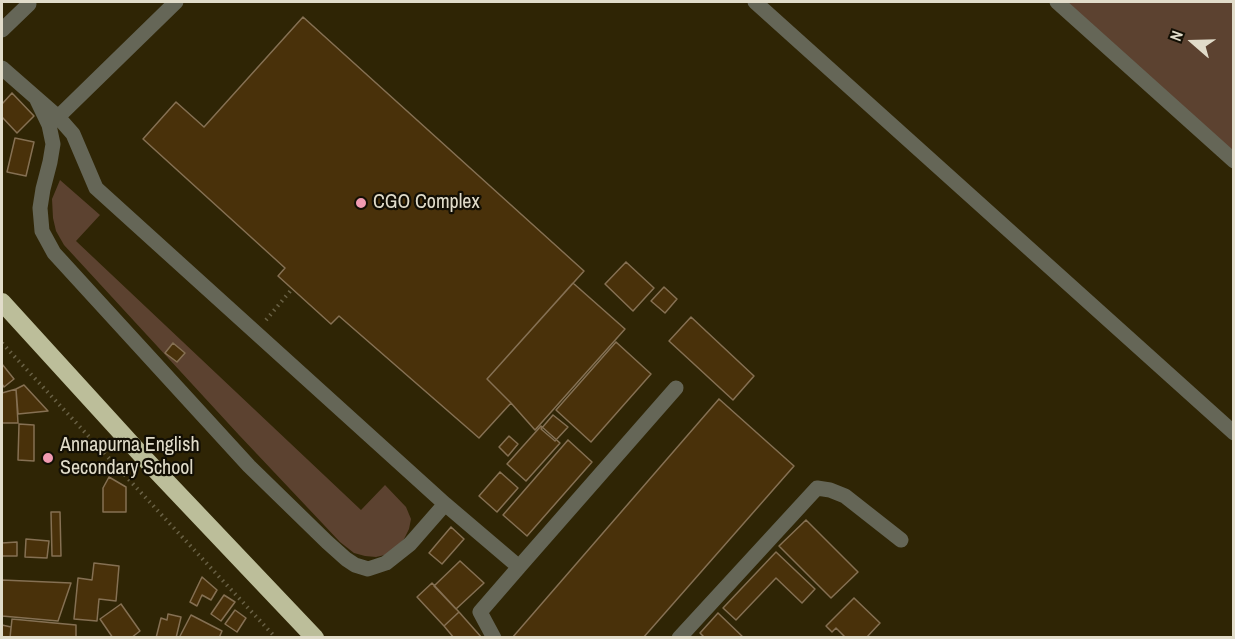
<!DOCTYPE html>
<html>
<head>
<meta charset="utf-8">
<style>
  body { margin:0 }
  #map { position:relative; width:1235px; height:639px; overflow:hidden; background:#2f2505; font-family:"Archivo Narrow",sans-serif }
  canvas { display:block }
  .frame { position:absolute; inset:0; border:3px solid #e1dcca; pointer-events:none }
  .north { position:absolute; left:1163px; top:12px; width:60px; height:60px; -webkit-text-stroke:4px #130f04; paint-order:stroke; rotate:290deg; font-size:16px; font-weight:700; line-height:24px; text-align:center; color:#e1dcca }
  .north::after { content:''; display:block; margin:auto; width:21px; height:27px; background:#e1dcca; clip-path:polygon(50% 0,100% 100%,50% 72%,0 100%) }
</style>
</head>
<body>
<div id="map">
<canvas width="1235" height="639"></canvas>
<div class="frame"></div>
<div class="north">N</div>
</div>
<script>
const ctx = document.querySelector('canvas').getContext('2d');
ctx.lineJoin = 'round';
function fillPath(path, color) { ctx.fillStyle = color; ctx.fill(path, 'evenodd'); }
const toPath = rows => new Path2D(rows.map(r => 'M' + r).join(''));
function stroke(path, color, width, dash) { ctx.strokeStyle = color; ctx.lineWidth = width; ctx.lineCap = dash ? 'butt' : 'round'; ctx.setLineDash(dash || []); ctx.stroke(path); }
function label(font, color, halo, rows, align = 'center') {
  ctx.font = font + ' "Archivo Narrow",sans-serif'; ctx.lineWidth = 4.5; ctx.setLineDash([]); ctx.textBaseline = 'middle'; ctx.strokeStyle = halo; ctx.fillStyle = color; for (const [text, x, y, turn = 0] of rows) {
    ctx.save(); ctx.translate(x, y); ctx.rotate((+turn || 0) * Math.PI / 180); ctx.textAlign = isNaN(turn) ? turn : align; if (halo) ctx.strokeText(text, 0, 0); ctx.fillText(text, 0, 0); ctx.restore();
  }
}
fillPath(toPath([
  [1059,2,1233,2,1233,160],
  [60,180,100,215,76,241,361,510,385,485,406,507,411,519,409,529,404,539,389,554,376,557,365,556,354,553,340,542,239,435,64,245,56,231,53,218,52,199]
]), '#5c4230');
const building = toPath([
  [303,17,584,271,487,379,511,403,479,438,339,316,331,324,278,276,285,268,143,139,176,102,204,127,303,17],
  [12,93,34,116,17,133,2,117,2,104,12,93],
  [15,138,34,142,26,176,7,172,15,138],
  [626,262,654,288,633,311,605,284,626,262],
  [573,283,625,329,535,430,511,403,487,379,573,283],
  [664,287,677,299,665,313,651,301,664,287],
  [691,317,754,376,733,400,669,341,691,317],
  [616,342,651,374,591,442,556,410,616,342],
  [173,343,185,353,177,362,165,353,173,343],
  [2,364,14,379,4,387,2,384,2,364],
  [24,385,48,411,18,414,16,389,24,385],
  [16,389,18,423,2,423,2,393,16,389],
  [719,399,794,466,643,638,512,638,719,399],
  [553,415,568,427,555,441,541,429,553,415],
  [19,424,34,425,34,461,18,460,19,424],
  [541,426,560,443,526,481,507,464,541,426],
  [509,436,518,444,508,456,499,447,509,436],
  [568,440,592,462,527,536,503,515,568,440],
  [500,472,518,488,497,512,479,496,500,472],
  [109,477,126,487,126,512,103,512,103,488,109,477],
  [51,512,60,512,61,556,52,556,51,512],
  [806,520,858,572,831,598,779,546,806,520],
  [451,527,464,539,442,564,429,553,451,527],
  [26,539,49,541,47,558,25,557,26,539],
  [17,542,17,556,2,556,2,543,17,542],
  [776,552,815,589,802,603,776,578,736,620,723,608,776,552],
  [460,561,484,583,456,609,434,586,460,561],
  [94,563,119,566,116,601,99,599,97,621,74,619,78,578,92,580,94,563],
  [202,577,217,590,211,600,202,595,197,606,190,602,202,577],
  [2,580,71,583,58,621,2,616,2,580],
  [432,583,459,612,444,626,417,597,432,583],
  [224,595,235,602,221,621,211,614,224,595],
  [854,598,880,623,866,638,846,638,836,628,832,632,826,626,854,598],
  [121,604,140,631,131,638,113,638,100,619,121,604],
  [235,610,246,618,237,632,225,624,235,610],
  [459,612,482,638,454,638,444,626,459,612],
  [718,613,744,638,705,638,700,633,718,613],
  [168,614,181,617,176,638,156,638,161,618,167,620,168,614],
  [191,615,222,631,219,638,179,638,191,615],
  [12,619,76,625,76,638,10,638,12,619],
  [2,625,11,627,10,638,2,638,2,625]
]);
fillPath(building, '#49310a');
stroke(building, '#857053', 1.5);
stroke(toPath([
  [266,320,292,289],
  [2,343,276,638]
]), '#696145', 4, [1.5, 4.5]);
stroke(toPath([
  [755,2,1234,433],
  [1057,2,1234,161],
  [2,30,29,4],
  [2,68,58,117,73,134,96,188,445,504,410,544,386,563,368,569,355,565,346,559,327,542,249,466,54,253,42,231,40,208,43,189,50,162,53,144,49,125,37,100],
  [58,117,176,2],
  [445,504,519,567,676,388],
  [494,638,480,612,519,567],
  [679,638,817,488,830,490,845,496,901,540]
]), '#656657', 15);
stroke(toPath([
  [2,302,147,461,315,638]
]), '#bcbe9a', 18);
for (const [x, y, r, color] of [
  [361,203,6,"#f19ab1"],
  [48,458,6,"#f19ab1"]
]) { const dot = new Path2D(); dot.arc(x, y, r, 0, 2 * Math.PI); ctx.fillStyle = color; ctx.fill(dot); stroke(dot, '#130f04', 2); }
label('20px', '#e1dcca', '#130f04', [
  ["CGO Complex",373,203],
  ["Annapurna English",60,446],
  ["Secondary School",60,469]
], 'left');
</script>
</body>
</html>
